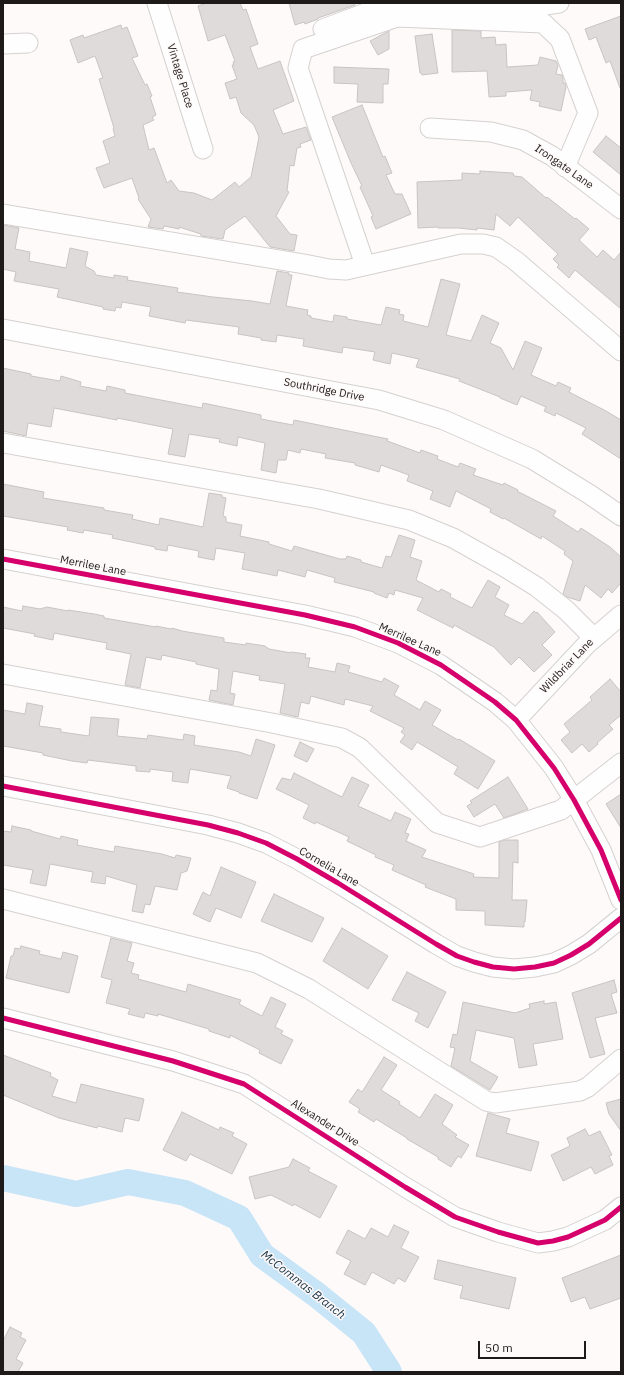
<!DOCTYPE html>
<html>
<head>
<meta charset="utf-8">
<style>
  body { margin:0 }
  #map { position:relative; width:624px; height:1375px; overflow:hidden; background:#fdfaf9; font-family:"IBM Plex Sans",sans-serif }
  canvas { display:block }
  .frame { position:absolute; inset:0; border:4px solid #1e1a19; pointer-events:none }
  .scale { position:absolute; left:478px; top:1341px; width:108px; height:18px; box-sizing:border-box; border:2px solid #1e1a19; border-top:0; padding-left:5px; font-size:12px; line-height:14px; white-space:nowrap; color:#1e1a19; -webkit-text-stroke:3px #fef9f8; paint-order:stroke }
</style>
</head>
<body>
<div id="map">
<canvas width="624" height="1375"></canvas>
<div class="frame"></div>
<div class="scale">50 m</div>
</div>
<script>
const ctx = document.querySelector('canvas').getContext('2d');
ctx.lineJoin = 'round';
const toPath = rows => new Path2D(rows.map(r => 'M' + r).join(''));
function stroke(path, color, width, dash) { ctx.strokeStyle = color; ctx.lineWidth = width; ctx.lineCap = dash ? 'butt' : 'round'; ctx.setLineDash(dash || []); ctx.stroke(path); }
function fillPath(path, color) { ctx.fillStyle = color; ctx.fill(path, 'evenodd'); }
function label(font, color, halo, rows, align = 'center') {
  ctx.font = font + ' "IBM Plex Sans",sans-serif'; ctx.lineWidth = 3; ctx.setLineDash([]); ctx.textBaseline = 'middle'; ctx.strokeStyle = halo; ctx.fillStyle = color; for (const [text, x, y, turn = 0] of rows) {
    ctx.save(); ctx.translate(x, y); ctx.rotate((+turn || 0) * Math.PI / 180); ctx.textAlign = isNaN(turn) ? turn : align; if (halo) ctx.strokeText(text, 0, 0); ctx.fillText(text, 0, 0); ctx.restore();
  }
}
stroke(toPath([
  [3,1178,76,1194,128,1182,185,1193,239,1218,262,1255,317,1295,364,1333,389,1372]
]), '#c8e4f7', 26);
const building = toPath([
  [207,3,240,3,243,10,246,9,258,44,250,47,258,69,280,61,294,101,273,110,283,134,306,127,311,140,300,144,301,147,297,148,294,166,290,165,287,191,289,192,276,216,290,234,297,235,294,251,270,247,245,216,225,230,223,239,201,236,201,234,179,227,179,229,164,226,163,229,148,227,151,219,138,199,139,198,132,178,104,188,96,168,110,163,103,141,115,136,113,129,114,128,99,79,103,78,95,56,78,63,70,40,83,35,84,38,121,25,122,29,127,27,138,56,132,58,145,85,147,84,152,96,150,97,156,115,152,117,154,120,143,125,149,150,154,148,167,183,171,180,179,191,194,193,212,200,235,182,239,187,251,177,259,137,254,125,241,113,236,97,230,99,225,83,237,79,232,65,234,65,233,62,235,61,225,35,208,41,198,6,207,3],
  [289,3,355,3,355,5,318,18,318,19,305,24,304,22,295,25,289,3],
  [621,16,621,87,620,88,610,61,606,63,596,37,589,40,585,29,621,16],
  [452,30,481,31,481,38,495,37,496,45,506,44,507,67,538,65,540,57,556,61,558,65,556,74,562,75,563,79,563,83,565,83,566,87,561,111,539,106,540,102,530,100,532,90,506,92,506,96,489,97,487,71,452,72,452,30],
  [389,31,389,49,378,55,370,41,389,31],
  [432,34,438,73,422,75,421,73,420,73,415,36,432,34],
  [334,67,389,69,388,84,383,84,383,103,357,102,358,84,334,83,334,67],
  [362,105,383,157,385,156,392,173,386,175,395,194,402,194,411,214,376,229,371,217,373,216,360,187,362,186,351,163,332,117,362,105],
  [606,136,621,148,621,175,593,152,606,136],
  [480,171,513,173,514,176,522,177,546,198,547,197,575,219,576,218,589,229,579,240,597,257,603,250,614,260,621,252,621,309,575,270,569,278,557,267,559,265,553,259,558,254,518,217,510,226,496,214,494,230,477,228,477,230,458,228,438,228,438,227,418,228,417,182,462,180,462,173,480,174,480,171],
  [3,225,19,228,15,249,30,252,29,261,66,268,70,248,88,252,85,266,94,271,96,275,114,278,114,275,128,277,127,280,178,288,177,292,213,297,252,301,270,304,277,271,289,273,289,275,292,275,286,306,308,310,307,315,311,316,311,318,333,322,334,315,347,317,347,319,381,325,386,307,400,310,399,314,404,315,403,321,428,327,441,279,460,284,446,335,471,341,482,315,499,323,490,343,501,348,513,370,525,341,542,348,531,375,556,386,558,382,571,388,569,392,606,411,621,420,621,459,582,434,586,428,556,413,555,416,544,411,546,407,521,396,517,405,500,398,500,397,459,381,460,379,416,367,419,359,392,353,390,364,373,360,375,352,343,347,342,353,303,346,304,339,277,335,276,342,261,340,261,338,238,334,239,327,186,320,185,323,149,316,151,307,122,302,121,308,116,307,115,311,103,309,103,307,57,297,59,289,14,281,16,272,3,269,3,225],
  [3,368,31,374,31,376,60,381,61,376,81,382,80,386,106,391,107,386,125,390,125,393,202,408,203,403,261,415,261,419,293,425,294,420,388,439,387,441,390,442,420,453,421,450,438,456,437,459,458,467,460,463,476,469,473,475,503,485,504,483,518,490,517,491,556,511,553,516,578,532,581,528,610,547,621,557,621,583,612,593,608,589,601,598,585,585,580,601,567,597,563,594,573,561,564,554,565,551,542,536,541,539,504,518,503,519,490,512,491,509,456,491,450,507,430,499,433,491,407,481,409,475,381,465,379,472,355,465,355,463,325,458,326,454,301,449,300,453,288,450,286,460,278,460,276,473,261,470,265,443,238,437,237,446,219,442,220,439,189,434,185,457,168,454,173,429,117,418,117,420,54,408,51,427,28,423,26,436,3,431,3,368],
  [3,484,44,492,43,498,104,508,104,510,133,515,132,519,159,525,160,518,203,527,209,493,222,495,222,497,226,498,223,516,226,517,226,522,242,525,240,536,269,542,269,544,292,551,294,546,340,559,346,559,347,556,361,560,361,562,382,568,386,556,391,557,399,535,415,540,410,557,422,561,416,580,439,592,441,589,451,594,450,597,472,608,488,580,500,587,495,597,509,605,504,615,522,624,534,611,536,613,537,612,555,632,542,645,552,655,534,672,519,657,511,665,494,647,454,625,453,628,417,610,423,598,395,590,394,595,389,593,387,598,374,593,374,592,334,582,335,578,307,570,305,577,278,570,277,576,242,569,245,553,216,548,214,560,198,557,199,551,168,545,167,551,155,549,155,547,112,538,113,535,84,530,83,533,67,530,68,527,3,516,3,484],
  [23,606,40,609,47,607,68,611,68,610,94,614,104,616,104,618,156,627,156,626,171,629,172,628,182,631,224,638,224,642,246,645,246,643,265,646,269,649,291,653,291,652,306,654,305,658,310,658,308,667,335,672,337,663,350,666,348,672,382,682,384,678,399,686,394,695,420,710,425,701,441,710,432,725,458,740,459,739,495,761,478,789,454,774,458,767,437,754,417,742,412,750,400,742,405,735,401,732,404,728,370,711,373,706,345,699,344,705,311,696,309,704,301,702,298,717,280,713,285,684,259,680,260,676,233,671,230,693,235,694,233,705,209,700,211,690,217,691,219,669,196,664,196,662,162,655,161,660,146,657,140,688,125,685,131,654,106,649,107,643,54,633,53,640,34,636,35,634,3,628,3,607,22,611,23,606],
  [610,679,621,692,621,715,609,725,613,729,597,743,598,744,589,752,582,744,572,753,561,740,570,732,564,724,592,700,590,697,610,679],
  [27,703,43,706,39,726,61,729,61,732,89,736,91,717,119,719,117,736,147,739,148,735,183,740,184,734,195,736,194,745,239,752,251,756,256,739,275,745,257,799,239,793,239,792,227,788,231,776,190,769,188,783,172,781,173,772,150,769,150,772,136,771,136,766,88,760,87,763,72,761,43,755,43,753,3,746,3,710,25,714,27,703],
  [300,742,314,749,307,762,294,756,300,742],
  [294,773,342,797,352,777,369,785,358,806,391,821,395,812,411,819,405,833,409,834,406,841,426,850,422,857,474,874,473,877,499,878,499,842,504,840,518,840,518,863,513,862,512,900,527,900,525,922,524,922,524,927,485,925,485,911,456,910,456,899,425,887,426,885,392,870,394,865,375,857,376,855,347,841,349,837,316,822,315,824,303,818,309,805,276,789,282,778,291,780,294,773],
  [508,777,528,809,504,818,495,804,474,817,467,806,472,803,470,801,508,777],
  [621,794,621,828,606,804,621,794],
  [12,826,31,830,31,831,60,839,61,836,78,840,77,845,114,852,115,846,162,854,175,858,176,855,191,858,187,871,181,873,177,890,155,886,150,905,145,904,143,913,132,911,137,885,106,876,105,884,91,882,93,872,50,864,46,886,30,883,33,870,3,865,3,831,11,832,12,826],
  [221,867,256,882,241,918,216,908,210,922,193,914,203,892,210,896,221,867],
  [274,894,324,918,312,942,261,921,274,894],
  [342,928,388,956,368,989,323,961,342,928],
  [111,938,132,943,127,961,134,963,131,973,139,975,138,979,186,992,188,984,241,1000,239,1004,262,1016,271,997,286,1004,275,1027,283,1031,281,1034,293,1040,281,1064,259,1053,260,1050,230,1035,230,1038,209,1031,209,1029,158,1014,158,1016,145,1013,144,1018,128,1014,130,1009,106,1003,112,980,101,977,111,938],
  [21,946,40,951,39,954,61,959,63,952,78,956,69,993,6,978,11,956,13,956,15,948,20,949,21,946],
  [407,972,446,992,428,1028,415,1021,419,1013,392,1000,407,972],
  [614,980,617,992,611,994,617,1013,595,1018,605,1054,590,1058,572,993,614,980],
  [544,1001,544,1004,556,1002,563,1039,533,1044,537,1065,519,1068,514,1038,476,1030,470,1061,498,1077,490,1090,451,1066,455,1048,450,1047,453,1034,457,1035,463,1002,515,1013,530,1008,529,1004,544,1001],
  [3,1055,51,1073,50,1076,58,1080,52,1096,76,1103,81,1084,144,1099,139,1121,125,1118,122,1132,98,1126,97,1128,59,1118,3,1095,3,1055],
  [384,1057,397,1065,381,1090,400,1102,399,1104,420,1118,435,1094,453,1105,442,1124,457,1135,455,1137,469,1145,461,1158,458,1156,451,1167,438,1159,438,1157,407,1139,407,1138,376,1119,374,1122,358,1112,360,1109,349,1102,358,1089,362,1092,384,1057],
  [621,1099,621,1131,609,1114,606,1103,621,1099],
  [182,1112,219,1130,220,1127,234,1133,232,1136,247,1144,232,1174,190,1154,186,1161,163,1150,182,1112],
  [488,1113,510,1119,506,1133,539,1142,531,1171,476,1156,488,1113],
  [585,1129,589,1136,600,1131,612,1155,609,1156,613,1165,595,1174,591,1167,563,1181,551,1155,570,1146,567,1138,585,1129],
  [293,1159,310,1168,308,1171,337,1186,320,1218,294,1204,293,1206,271,1195,255,1199,249,1177,289,1167,293,1159],
  [394,1225,409,1232,401,1248,419,1257,405,1282,398,1278,394,1284,372,1272,365,1285,344,1274,351,1261,336,1253,348,1230,365,1239,371,1228,388,1237,394,1225],
  [621,1255,621,1298,590,1309,585,1297,571,1302,562,1278,621,1255],
  [438,1260,516,1278,509,1309,460,1298,463,1286,434,1279,438,1260],
  [10,1327,22,1333,20,1337,26,1340,16,1359,23,1363,18,1372,3,1372,3,1341,10,1327]
]);
fillPath(building, '#dfdbda');
stroke(building, '#c7c4c3', 1);
const minor = toPath([
  [157,3,203,149],
  [323,29,392,3,545,5,559,3],
  [3,44,28,43],
  [430,128,491,132,523,140,552,156,621,209],
  [3,214,304,264,329,269,346,270,461,244,483,244,496,247,516,261,621,351],
  [365,265,298,68,303,49,397,17,543,23,560,39,588,113,565,167],
  [3,329,379,400,444,420,532,459,589,494,621,516],
  [3,443,319,499,409,520,453,538,503,566,537,587,566,610,594,638],
  [3,559,305,615,355,627,398,643,441,665,495,702,516,720,554,768,574,800,601,850,621,900],
  [3,674,272,723,342,738,360,748,437,823,480,837,561,810,621,763],
  [516,720,587,644,621,615],
  [3,786,208,825,238,833,266,843,297,859,338,883,436,944,457,956,474,962,493,967,514,969,535,967,554,963,571,955,589,944,621,918],
  [3,899,257,963,309,989,486,1101,495,1103,580,1091,588,1087,621,1059],
  [3,1018,173,1061,244,1084,405,1187,455,1217,498,1232,538,1243,553,1241,568,1237,605,1220,621,1207]
]);
stroke(minor, '#d5d1d0', 21);
stroke(minor, '#fffefe', 19);
stroke(toPath([
  [3,559,305,615,355,627,398,643,441,665,495,702,516,720,554,768,574,800,601,850,621,900],
  [3,786,208,825,238,833,266,843,297,859,338,883,436,944,457,956,474,962,493,967,514,969,535,967,554,963,571,955,589,944,621,918],
  [3,1018,173,1061,244,1084,405,1187,455,1217,498,1232,538,1243,553,1241,568,1237,605,1220,621,1207]
]), '#d6006c', 5);
label('11px', '#1e1a19', '#fef9f8', [
  ["Vintage Place",180,76,73],
  ["Irongate Lane",564,167,35],
  ["Southridge Drive",324,390,11],
  ["Merrilee Lane",93,566,11],
  ["Merrilee Lane",410,640,24],
  ["Wildbriar Lane",567,666,-46],
  ["Cornelia Lane",329,867,30],
  ["Alexander Drive",325,1123,32]
]);
label('italic 12px', '#123144', '#fef9f8', [
  ["McCommas Branch",303,1285,38]
]);
</script>
</body>
</html>
